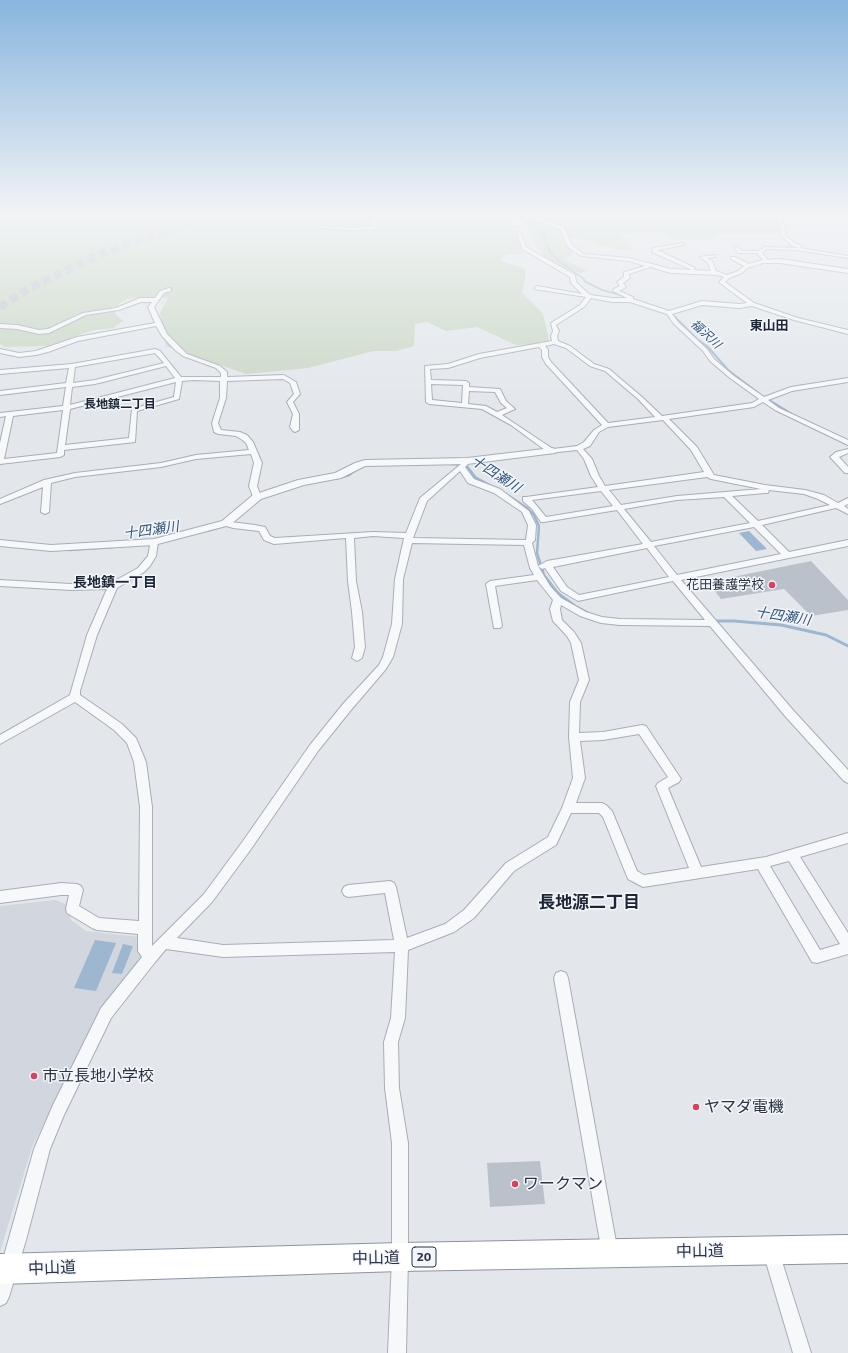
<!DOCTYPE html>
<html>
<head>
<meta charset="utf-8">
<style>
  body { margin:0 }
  canvas { display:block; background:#e3e7ec }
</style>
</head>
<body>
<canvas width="848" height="1353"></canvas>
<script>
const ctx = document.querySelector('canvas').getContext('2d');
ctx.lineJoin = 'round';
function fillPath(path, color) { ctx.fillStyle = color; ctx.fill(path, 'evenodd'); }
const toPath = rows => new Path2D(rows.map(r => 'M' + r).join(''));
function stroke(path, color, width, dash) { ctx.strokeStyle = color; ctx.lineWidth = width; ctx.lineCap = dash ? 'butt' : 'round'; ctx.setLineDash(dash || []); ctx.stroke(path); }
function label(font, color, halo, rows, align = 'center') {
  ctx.font = font + ' "Exo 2","Noto Sans JP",sans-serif'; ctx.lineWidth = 3; ctx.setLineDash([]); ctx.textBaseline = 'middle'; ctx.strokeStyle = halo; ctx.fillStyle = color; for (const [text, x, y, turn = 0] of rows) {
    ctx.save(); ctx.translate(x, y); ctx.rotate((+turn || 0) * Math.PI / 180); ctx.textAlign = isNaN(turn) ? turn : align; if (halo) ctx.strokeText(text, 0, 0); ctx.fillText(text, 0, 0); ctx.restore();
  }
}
fillPath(toPath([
  [56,900,67,905,71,920,86,931,140,937,140,967,103,1006,32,1147,0,1252,0,906]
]), '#d1d6df');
fillPath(toPath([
  [0,215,505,215,519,239,520,249,525,254,507,254,499,260,525,269,525,277,522,293,543,314,549,340,536,344,516,345,477,327,446,331,427,322,415,324,414,346,396,351,373,351,308,368,246,374,166,346,160,313,168,298,144,297,128,299,119,303,115,314,123,321,113,328,94,330,47,346,5,347,0,344],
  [522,215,618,215,622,217,775,215,775,220,788,230,787,234,722,233,712,239,673,240,660,232,620,233,632,248,629,251,610,248,590,241,575,238,567,240,573,254,563,259,587,271,580,273,549,263,535,243,522,219]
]), '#c9d7c4');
fillPath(toPath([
  [749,531,767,549,756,551,739,533],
  [95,940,116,943,96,991,74,988],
  [123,944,133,946,122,974,112,973]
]), '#9cb7cf');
stroke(toPath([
  [518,215,538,227,544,235,550,252,560,262,584,279,584,281,602,290,627,297],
  [670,312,671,313]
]), '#9cb7cf', 1.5);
stroke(toPath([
  [670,312,697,339,708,347,728,370,761,395],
  [766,398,792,414]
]), '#9cb7cf', 2);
stroke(toPath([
  [451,464,466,465,475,477,493,487],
  [338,478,349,475,356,470],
  [506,494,527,508,534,515,539,526,537,553,544,575,558,593],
  [207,531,223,526],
  [69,550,114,547]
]), '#9cb7cf', 2.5);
stroke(toPath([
  [556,592,575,606,590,614],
  [713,621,734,621,781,625,826,635,848,646]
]), '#9cb7cf', 3);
fillPath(toPath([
  [811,561,848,600,848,610,811,616,784,589,721,599,708,582],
  [540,1161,545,1204,490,1207,487,1163]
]), '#bac1cb');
stroke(toPath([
  [0,307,28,289,107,251,211,215]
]), '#bec3cb', 8, [8, 4.5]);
const minor = toPath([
  [388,215,396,215,381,220,377,222,378,227,372,229,347,230,316,227,318,226,347,228,371,227,374,225,373,221,377,218,388,215],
  [532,215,537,215,541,219,564,227,572,245,584,254,629,258,671,269,692,270,652,252,653,248,684,243,684,245,657,250,695,268,693,270,711,271,708,263,700,257,715,255,715,257,707,258,712,261,716,271,727,275,738,271,744,266,731,259,731,257,735,257,749,264,763,260,757,253,738,253,734,247,738,247,741,251,759,251,765,247,798,248,791,245,781,235,781,227,776,215,780,215,785,227,785,235,795,243,802,246,800,248,848,256,848,258,796,250,766,249,762,253,768,260,780,259,848,269,848,273,780,263,763,263,747,268,742,273,729,278,725,282,754,303,798,318,848,330,848,334,794,320,752,306,739,308,702,305,672,314,678,322,707,349,714,359,734,376,764,397,791,387,848,378,848,382,792,391,768,400,779,408,848,440,848,445,775,410,763,402,754,407,669,419,697,447,714,475,765,485,805,490,824,495,838,503,848,498,848,504,844,506,848,509,848,514,836,508,762,525,789,552,848,540,848,546,681,580,793,710,848,770,848,783,844,781,785,716,710,626,620,625,601,623,580,616,561,605,560,609,562,620,574,632,581,643,589,680,580,702,579,733,603,732,642,725,646,726,681,779,679,782,668,788,701,867,766,857,848,833,848,843,800,857,848,933,848,954,817,963,812,962,758,869,643,887,628,879,603,817,599,813,571,813,556,845,514,871,474,918,454,932,408,950,405,1018,398,1042,399,1088,408,1143,408,1257,406,1353,388,1353,392,1257,392,1143,385,1088,384,1042,391,1018,395,952,223,957,166,949,156,961,111,1018,64,1115,50,1149,26,1240,9,1297,6,1303,0,1306,0,1270,34,1149,53,1105,101,1008,142,957,138,951,138,934,97,930,92,928,67,913,66,909,69,895,61,895,0,903,0,891,61,883,77,884,81,886,83,890,79,906,99,918,139,921,140,807,134,762,127,743,114,730,75,702,0,744,0,735,70,695,87,635,107,589,71,590,0,586,0,580,71,584,111,583,138,568,148,556,151,540,157,540,158,542,156,556,150,566,144,572,117,588,97,635,80,691,80,695,122,724,136,738,146,762,152,807,152,946,204,894,243,841,310,745,343,704,379,665,383,657,392,624,395,579,404,538,373,536,354,538,356,581,362,612,365,647,362,658,357,661,352,658,355,647,352,612,348,581,346,538,274,544,264,540,259,531,233,528,223,525,223,521,255,525,265,527,270,536,275,538,373,532,406,533,420,498,467,459,471,461,465,467,474,479,500,489,529,511,536,525,535,540,532,543,538,566,547,561,643,544,617,510,544,522,541,522,532,509,523,501,523,497,526,497,598,487,591,476,584,459,577,450,549,453,511,425,482,409,429,404,426,402,425,366,448,364,479,354,552,341,551,336,553,331,551,323,580,305,586,297,535,289,534,288,537,286,582,294,571,283,570,277,522,249,517,232,521,233,526,247,575,275,576,282,590,295,612,298,627,298,613,291,614,289,620,286,617,282,624,277,624,272,645,266,629,261,581,256,568,247,560,229,537,221,532,215],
  [650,267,671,273,717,275,724,277,719,282,720,283,747,303,739,304,702,301,669,311,633,299,633,297,619,291,626,287,623,283,630,278,629,274,650,267],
  [591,298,612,302,630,302,667,314,674,324,703,351,710,361,730,378,759,399,752,403,662,416,642,397,609,369,594,364,570,346,558,341,557,336,559,331,556,325,584,307,591,298],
  [554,344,566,348,590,366,605,371,638,399,655,417,608,423,551,362,548,357,548,350,545,346,554,344],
  [539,347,542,350,542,357,546,364,602,425,594,430,584,442,577,446,553,449,502,415,515,409,506,401,500,389,469,387,469,383,466,381,431,380,430,369,448,368,480,358,539,347],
  [431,384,463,385,462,403,432,400,431,384],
  [469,391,495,392,501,403,507,408,497,412,486,406,468,404,469,391],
  [663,420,691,450,704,472,605,486,599,476,592,459,583,449,590,446,599,432,608,427,663,420],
  [460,471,468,483,494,493,522,512,528,525,526,540,413,538,427,501,460,471],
  [707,477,711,479,761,489,677,496,621,505,609,490,707,477],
  [769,490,804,494,818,499,830,505,758,521,732,496,765,493,768,493,769,490],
  [601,491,613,506,546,517,532,500,601,491],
  [724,497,750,523,651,542,624,509,677,500,724,497],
  [754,527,781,554,677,575,654,546,754,527],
  [412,543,524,545,530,568,534,575,490,581,486,584,494,628,500,628,502,626,495,586,537,580,553,600,550,609,553,621,567,636,571,643,579,680,570,702,569,737,573,778,562,808,548,837,506,863,464,910,445,924,407,938,396,887,394,883,390,881,348,885,344,887,342,891,344,895,348,897,385,893,394,940,223,945,177,938,212,902,251,849,318,751,351,710,386,669,393,657,402,624,403,579,412,543],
  [647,548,669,577,579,595,567,587,553,567,647,548],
  [538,566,542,569,545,568,561,591,578,601,673,581,705,620,620,619,602,617,586,612,561,598,550,586,538,566],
  [639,734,668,777,658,783,656,786,689,868,644,875,637,871,612,811,606,805,602,803,576,803,585,778,580,741,603,740,639,734],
  [789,861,840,944,820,950,770,866,789,861],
  [692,215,728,219,762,215,752,219,728,221,692,215],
  [169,288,171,289,171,291,164,293,154,307,167,334,187,354,220,366,227,372,227,377,284,375,296,382,300,394,293,402,299,414,299,430,295,432,293,431,290,427,293,414,287,402,294,394,290,383,283,379,227,381,226,398,218,423,221,430,240,432,247,435,253,442,262,463,257,486,261,497,260,499,254,499,249,486,254,463,251,454,196,459,161,467,75,477,51,483,49,512,45,514,41,512,43,487,0,504,0,499,44,480,75,473,161,463,196,455,249,450,246,443,241,439,236,436,218,434,214,432,212,423,220,398,220,381,194,380,182,381,179,399,137,411,135,442,64,450,64,455,60,457,0,464,0,443,6,416,0,417,0,413,63,406,66,387,0,395,0,391,66,383,69,368,0,374,0,370,72,364,155,349,160,351,181,377,221,377,221,373,216,368,183,356,175,350,162,336,156,326,78,341,48,352,36,355,19,357,0,353,0,349,19,353,36,351,77,337,155,323,148,307,152,302,141,302,119,310,86,315,49,333,39,334,17,329,0,328,0,324,17,325,39,330,48,329,83,313,116,308,140,298,155,298,160,291,169,288],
  [155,353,164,363,95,380,73,383,75,367,155,353],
  [166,366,175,378,70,405,72,387,95,384,166,366],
  [176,382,174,397,132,409,129,438,65,445,70,409,176,382],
  [63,410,57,453,4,459,13,416,63,410],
  [848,449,848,453,839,457,848,467,848,473,845,473,830,457,836,452,848,449],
  [561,971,566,973,568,978,618,1253,616,1259,610,1261,604,1259,602,1253,554,978,556,973,561,971],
  [771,1244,777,1246,779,1252,811,1353,793,1353,763,1252,765,1246,771,1244]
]);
const tertiary = toPath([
  [552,448,555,449,557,451,555,453,467,464,365,466,341,478,304,485,261,499,230,525,154,545,51,551,0,546,0,540,51,545,154,539,222,521,253,495,298,480,335,473,355,463,365,460,467,458,552,448]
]);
const trunk = toPath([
  [848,1235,848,1263,400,1271,0,1284,0,1254,400,1243,848,1235]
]);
stroke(minor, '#a7aeb7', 2);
stroke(tertiary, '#a7aeb7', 2);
stroke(trunk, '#8995a4', 2);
fillPath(minor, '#f7f8fa');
fillPath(tertiary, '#f7f8fa');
fillPath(trunk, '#fff');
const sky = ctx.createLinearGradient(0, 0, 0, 405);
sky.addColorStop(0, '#89b5de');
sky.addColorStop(0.53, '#f2f4f6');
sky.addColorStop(1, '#f2f4f600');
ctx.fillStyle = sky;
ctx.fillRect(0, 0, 848, 405);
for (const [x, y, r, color] of [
  [772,585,4,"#d9415d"],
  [34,1076,4,"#d9415d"],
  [696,1107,4,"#d9415d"],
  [515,1184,4,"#d9415d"]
]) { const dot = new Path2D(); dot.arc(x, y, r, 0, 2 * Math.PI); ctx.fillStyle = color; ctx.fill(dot); stroke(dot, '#f4f6f9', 1.5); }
label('italic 12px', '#30567e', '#f4f6f9', [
  ["福沢川",706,334,43]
]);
label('bold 12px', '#1b2637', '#f4f6f9', [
  ["長地鎮二丁目",120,404]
]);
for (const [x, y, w] of [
  [424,1257,24]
]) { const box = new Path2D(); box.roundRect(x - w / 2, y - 10, w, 20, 3); ctx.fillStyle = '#f4f6f9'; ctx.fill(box); stroke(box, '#293546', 1); }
label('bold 12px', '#293546', null, [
  ["20",424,1257]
]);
label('bold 13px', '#1b2637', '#f4f6f9', [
  ["東山田",769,326]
]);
label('13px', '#293546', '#f4f6f9', [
  ["花田養護学校",764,585]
], 'right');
label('italic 14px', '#30567e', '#f4f6f9', [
  ["十四瀬川",496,474,33],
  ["十四瀬川",151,530,-8],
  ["十四瀬川",783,616,9]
]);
label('bold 14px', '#1b2637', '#f4f6f9', [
  ["長地鎮一丁目",115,582]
]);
label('16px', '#293546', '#f4f6f9', [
  ["市立長地小学校",42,1076],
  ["ヤマダ電機",704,1107],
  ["ワークマン",523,1184]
], 'left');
label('16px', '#293546', '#f4f6f9', [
  ["中山道",700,1251,-1],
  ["中山道",376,1258,-1],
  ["中山道",52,1268,-2]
]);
label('bold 17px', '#1b2637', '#f4f6f9', [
  ["長地源二丁目",589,902]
]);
</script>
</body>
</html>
